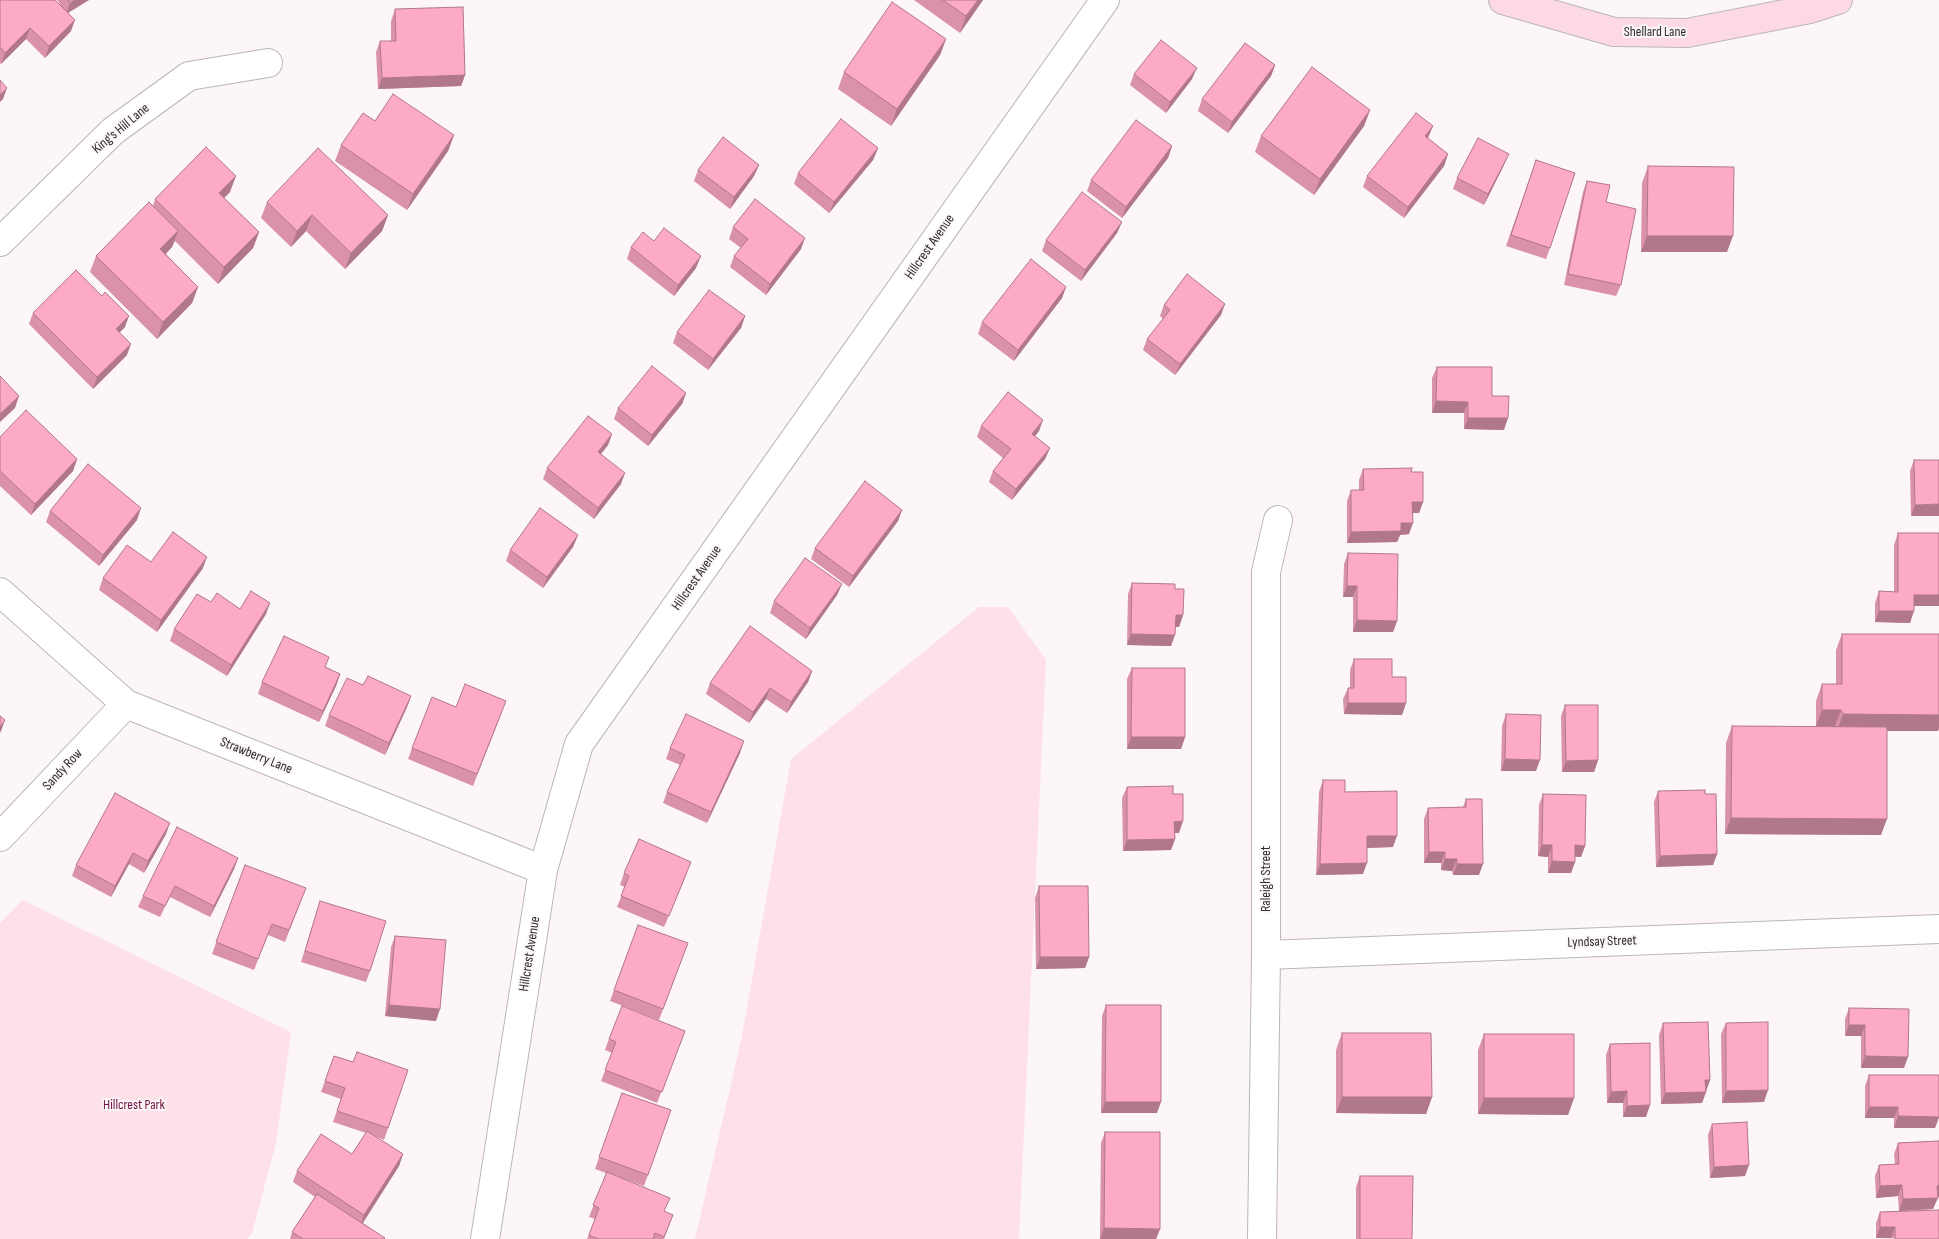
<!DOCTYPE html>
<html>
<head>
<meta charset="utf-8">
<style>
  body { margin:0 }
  canvas { display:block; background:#fcf6f8 }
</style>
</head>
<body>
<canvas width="1939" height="1239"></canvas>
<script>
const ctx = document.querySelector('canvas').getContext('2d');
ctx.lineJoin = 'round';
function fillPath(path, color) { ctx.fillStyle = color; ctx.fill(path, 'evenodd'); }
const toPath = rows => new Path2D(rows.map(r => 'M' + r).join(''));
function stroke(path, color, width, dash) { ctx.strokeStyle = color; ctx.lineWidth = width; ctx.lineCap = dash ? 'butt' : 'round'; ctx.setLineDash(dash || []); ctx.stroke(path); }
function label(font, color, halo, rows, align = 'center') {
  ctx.font = font + ' "Sofia Sans Condensed",sans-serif'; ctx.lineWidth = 4; ctx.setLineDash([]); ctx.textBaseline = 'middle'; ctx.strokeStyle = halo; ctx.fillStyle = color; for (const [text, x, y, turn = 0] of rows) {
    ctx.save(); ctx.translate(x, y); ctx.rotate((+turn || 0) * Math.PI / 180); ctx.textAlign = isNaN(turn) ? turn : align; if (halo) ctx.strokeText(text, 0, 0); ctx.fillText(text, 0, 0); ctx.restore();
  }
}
fillPath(toPath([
  [979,607,1008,607,1046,660,1019,1239,695,1239,741,1041,791,759],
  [23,900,291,1032,276,1143,252,1233,247,1239,0,1239,0,923]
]), '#fee0e9');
const minor = toPath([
  [0,242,113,131,189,76,268,63],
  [0,592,126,704,543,870],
  [0,837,126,704],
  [1266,955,1939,929],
  [485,1239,543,870,579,744,1105,0],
  [1262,1239,1266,955,1266,572,1278,520]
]);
const secondary = toPath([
  [1503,0,1614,32,1687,33,1810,9,1838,0]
]);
stroke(minor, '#bbb6b8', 30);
stroke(secondary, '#bbb6b8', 30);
stroke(minor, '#fff', 28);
stroke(secondary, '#fdd8e6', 28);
fillPath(toPath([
  [0,0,60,4,57,0,89,0,68,13,71,31,45,58,26,39,1,64,0,63],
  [914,0,983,0,960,33],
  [395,9,465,75,461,86,378,89,376,52,380,41,391,41,391,21],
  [946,39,940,55,891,126,838,89,844,72],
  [1275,65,1271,76,1228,133,1198,111,1202,99],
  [1134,74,1192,79,1166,113,1130,85],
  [1370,110,1364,126,1314,195,1255,152,1261,136],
  [375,121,454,135,448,151,407,210,335,161,341,145],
  [1433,126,1428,138,1448,154,1444,166,1404,218,1363,187,1367,176],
  [1172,146,1168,158,1122,218,1087,191,1091,180],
  [878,148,873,160,829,213,794,184,798,173],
  [1536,160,1550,248,1546,259,1506,246],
  [759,165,754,176,730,209,694,181,698,170],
  [1504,165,1484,205,1453,189,1457,178],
  [1648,166,1727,252,1641,252,1642,183],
  [1587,181,1606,202,1621,285,1616,296,1564,285,1583,192],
  [230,192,224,198,259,232,253,248,218,284,175,241,172,247,166,254,198,287,192,303,157,339,90,272,96,256,153,206,155,199],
  [267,202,388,215,382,231,345,269,306,231,291,247,261,218],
  [1122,222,1117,233,1081,281,1042,251,1046,240],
  [733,227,801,249,766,295,730,267,734,256,741,248,729,239],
  [654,241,696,268,674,296,627,259,631,247],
  [1066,287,1062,298,1014,361,978,334,982,322],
  [1164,305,1221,315,1175,375,1143,350,1147,339,1163,319,1160,316],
  [33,313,125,327,119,333,127,355,93,389,29,324],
  [745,316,741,328,708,370,673,343,677,332],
  [1437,367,1492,396,1504,430,1464,429,1464,413,1432,413,1432,378],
  [686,393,682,404,648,446,614,419,618,408],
  [981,426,1039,431,1035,436,1050,448,1045,459,1012,500,989,482,993,471,1003,458,977,437],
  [612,434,608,445,601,454,621,484,594,519,543,479,547,468],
  [0,437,77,459,73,471,31,515,0,486],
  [1914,460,1939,460,1911,516,1910,471],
  [1363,469,1411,472,1423,502,1419,513,1413,513,1409,534,1400,535,1397,542,1347,543,1347,501,1351,490,1359,490,1359,480],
  [902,510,898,521,849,587,811,559,815,548],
  [50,511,137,520,99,566,46,522],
  [1898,533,1939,533,1939,606,1914,606,1910,623,1875,622,1875,603,1879,591,1894,592,1894,545],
  [578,535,573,547,543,588,506,561,510,550],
  [1348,553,1397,621,1393,632,1353,632,1353,597,1343,597,1344,564],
  [151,562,203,568,157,632,99,590,103,578],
  [1132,583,1175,589,1183,615,1179,627,1176,627,1171,646,1127,645,1128,594],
  [842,584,837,595,806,639,770,613,774,601],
  [211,602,266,614,227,676,170,641,174,629],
  [1842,634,1939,634,1939,728,1938,731,1887,731,1881,835,1725,834,1726,743,1732,726,1835,727,1816,726,1816,701,1822,684,1836,684,1836,650],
  [1354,659,1392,677,1406,703,1402,715,1344,714,1343,699,1348,688,1350,688,1350,670],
  [326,667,340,674,336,686,319,722,258,694,262,682],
  [1132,668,1185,737,1181,749,1127,749,1127,679],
  [812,671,808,682,787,713,766,699,749,723,706,694,710,683],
  [363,685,411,696,407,707,385,755,325,726,329,715],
  [1565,705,1598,760,1594,772,1562,772,1561,716],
  [456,707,502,712,473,786,408,759,412,748],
  [1506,714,1536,771,1501,771,1502,726],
  [670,748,740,753,707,823,663,803,667,792,680,765,666,759],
  [1323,780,1345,792,1393,847,1367,848,1363,874,1316,875,1319,792],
  [1127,787,1173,794,1179,833,1175,833,1175,839,1171,850,1123,851,1122,798],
  [1658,791,1705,794,1717,854,1713,865,1656,867,1654,802],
  [1543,794,1585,846,1581,857,1575,857,1575,862,1571,873,1548,873,1548,857,1538,856,1539,805],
  [1466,799,1479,875,1453,875,1452,871,1441,870,1441,863,1424,863,1424,819,1428,808,1463,807],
  [166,834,144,873,129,864,111,897,72,876,76,865],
  [238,858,234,869,210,917,170,897,160,917,138,907,143,896],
  [245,865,306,888,285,942,268,935,254,970,212,954],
  [624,873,687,873,664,927,617,907,625,887,620,885],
  [1039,886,1089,957,1085,968,1036,969,1035,898],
  [320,901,370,971,366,982,301,962],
  [638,925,688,943,659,1020,610,1001],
  [395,936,436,1021,385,1016,391,947],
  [1106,1005,1157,1113,1101,1113,1102,1016],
  [1849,1008,1904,1068,1861,1068,1861,1036,1845,1036,1845,1019],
  [1663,1023,1710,1080,1702,1103,1661,1104,1659,1035],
  [1726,1023,1764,1102,1722,1103,1721,1034],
  [685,1031,657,1103,601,1081,612,1053,605,1050,609,1039],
  [1342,1033,1432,1097,1426,1114,1336,1113,1336,1050],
  [1484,1034,1574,1098,1568,1115,1478,1114,1478,1050],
  [1610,1044,1646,1117,1623,1117,1623,1103,1607,1103,1606,1055],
  [334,1056,353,1062,408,1070,384,1140,375,1136,403,1154,399,1166,363,1223,385,1239,290,1239,292,1232,315,1197,293,1182,297,1171,352,1154,366,1133,333,1122,341,1099,321,1092],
  [1869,1075,1939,1117,1935,1128,1894,1128,1894,1118,1865,1118,1865,1086],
  [622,1093,671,1110,644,1186,624,1179,665,1212,673,1215,664,1239,587,1239,595,1219,589,1217,606,1173,595,1169],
  [1712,1124,1745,1176,1710,1178,1708,1135],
  [1105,1132,1160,1229,1156,1239,1100,1239,1101,1143],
  [1939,1141,1939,1196,1937,1197,1933,1209,1899,1211,1898,1196,1876,1198,1875,1176,1879,1165,1895,1164,1894,1154,1898,1143],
  [1360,1176,1412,1239,1356,1239,1356,1187],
  [1880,1212,1939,1239,1876,1238,1876,1223]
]), '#da92aa');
fillPath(toPath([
  [75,0,89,0,66,14,70,3],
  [978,0,983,0,960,33,966,16],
  [75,20,71,31,45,58,49,46],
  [30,28,26,39,1,64,5,53],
  [946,39,940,55,891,126,897,109],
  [1275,65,1271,76,1228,133,1232,122],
  [1197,68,1192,79,1166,113,1170,102],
  [465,75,461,86,378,89,382,78],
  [7,88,3,99,0,102,0,95],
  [1370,110,1364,126,1314,195,1320,179],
  [1433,126,1428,137,1421,148,1425,136],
  [454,135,448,151,407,210,413,194],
  [1172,146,1168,158,1122,218,1126,207],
  [878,148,873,160,829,213,834,202],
  [1448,154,1444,166,1404,218,1408,207],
  [1509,154,1504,165,1484,205,1488,194],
  [759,165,754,176,730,209,734,197],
  [236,176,230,192,213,209,219,193],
  [312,215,306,231,291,247,297,231],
  [388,215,382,231,345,269,351,253],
  [1122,222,1117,233,1081,281,1085,270],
  [178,231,172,247,154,266,160,249],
  [259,232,253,248,218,284,224,267],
  [1647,236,1733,236,1727,252,1641,252],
  [805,238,801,249,766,295,770,284],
  [701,256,696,268,674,296,678,285],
  [198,287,192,303,157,339,163,322],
  [1066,287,1062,298,1014,361,1018,350],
  [1225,304,1221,315,1175,375,1180,364],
  [129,316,125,327,112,340,116,329],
  [745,316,741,328,708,370,713,359],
  [131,344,127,355,93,389,97,377],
  [686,393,682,404,648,446,652,435],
  [19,396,15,408,0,422,0,414],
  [1436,401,1468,402,1464,413,1432,413],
  [1468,418,1508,418,1504,430,1464,429],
  [1043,420,1039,431,1028,445,1032,434],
  [612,434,608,445,594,463,598,452],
  [1050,448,1045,459,1012,500,1016,489],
  [77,459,73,471,31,515,35,504],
  [625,473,621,484,594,519,598,508],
  [1412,502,1423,502,1419,513,1408,513],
  [1939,504,1939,516,1911,516,1915,505],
  [141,508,137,520,99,566,103,555],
  [902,510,898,521,849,587,853,576],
  [1401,523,1413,523,1409,534,1400,535,1397,542,1347,543,1351,532],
  [578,535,573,547,543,588,547,577],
  [207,557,203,568,157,632,161,620],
  [842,584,837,595,806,639,810,628],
  [1347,586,1357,586,1353,597,1343,597],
  [1914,595,1939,595,1939,606,1910,606],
  [270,603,266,614,227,676,231,665],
  [1879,611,1914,611,1910,623,1875,622],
  [1176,615,1183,615,1179,627,1172,627],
  [1357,620,1397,621,1393,632,1353,632],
  [1131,634,1175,635,1171,646,1127,645],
  [812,671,808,682,787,713,791,702],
  [340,674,336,686,319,722,323,711],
  [770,688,766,699,749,723,753,712],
  [411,696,407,707,385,755,389,743],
  [1348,703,1406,703,1402,715,1344,714],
  [1822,710,1841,710,1835,726,1816,726],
  [1843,714,1939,715,1939,728,1938,731,1837,731],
  [5,720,1,731,0,733,0,727],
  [1131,737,1185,737,1181,749,1127,749],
  [744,741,740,753,707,823,711,812],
  [1505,759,1540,760,1536,771,1501,771],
  [1598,760,1594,772,1562,772,1566,761],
  [1731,818,1887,819,1881,835,1725,834],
  [1183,821,1179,833,1170,833,1174,822],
  [170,823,166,834,144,873,148,861],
  [1367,836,1397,836,1393,847,1363,848],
  [1175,839,1171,850,1123,851,1127,840],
  [1542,845,1552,845,1548,857,1538,856],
  [1575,845,1585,846,1581,857,1571,856],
  [1429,852,1445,852,1441,863,1424,863],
  [133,853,129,864,111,897,115,886],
  [1717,854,1713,865,1656,867,1660,856],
  [238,858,234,869,210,917,214,906],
  [1445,859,1457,859,1452,871,1441,870],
  [1552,861,1575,862,1571,873,1548,873],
  [1367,863,1363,874,1316,875,1320,864],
  [1457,864,1483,864,1479,875,1453,875],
  [1040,957,1089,957,1085,968,1036,969],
  [389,1005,440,1009,436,1021,385,1016],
  [1849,1025,1865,1025,1861,1036,1845,1036],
  [1865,1056,1908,1057,1904,1068,1861,1068],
  [1705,1080,1710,1080,1706,1091],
  [1768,1090,1764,1102,1722,1103,1726,1091],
  [1627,1091,1623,1103,1607,1103,1611,1092],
  [1706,1092,1702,1103,1661,1104,1665,1093],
  [1342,1097,1432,1097,1426,1114,1336,1113],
  [1484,1098,1574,1098,1568,1115,1478,1114],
  [1105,1102,1161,1102,1157,1113,1101,1113],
  [1650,1105,1646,1117,1623,1117,1627,1106],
  [1869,1107,1898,1107,1894,1118,1865,1118],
  [1898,1116,1939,1117,1935,1128,1894,1128],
  [403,1154,399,1166,360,1227,364,1215],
  [1749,1165,1745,1176,1710,1178,1714,1167],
  [1902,1185,1898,1196,1876,1198,1880,1186],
  [1939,1185,1939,1197,1933,1197,1937,1186],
  [1938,1198,1933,1209,1899,1211,1903,1199],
  [1880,1227,1895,1227,1891,1238,1876,1238],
  [1104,1228,1160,1229,1156,1239,1100,1239]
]), '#b1778b');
const building = toPath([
  [0,0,55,0,75,20,49,46,30,28,5,53,0,47,0,0],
  [68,0,75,0,70,3,68,0],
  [943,0,978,0,966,16,943,0],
  [892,2,946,39,897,109,844,72,892,2],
  [463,7,465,75,382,78,380,41,396,41,395,9,463,7],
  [1161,40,1197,68,1170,102,1134,74,1161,40],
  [1245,43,1275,65,1232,122,1202,99,1245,43],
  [1312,67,1370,110,1320,179,1261,136,1312,67],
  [0,80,7,88,0,95,0,80],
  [393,94,454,135,413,194,341,145,363,113,375,121,393,94],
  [1416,113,1433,126,1425,136,1448,154,1408,207,1367,176,1416,113],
  [841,119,878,148,834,202,798,173,841,119],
  [1136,120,1172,146,1126,207,1091,180,1136,120],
  [723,137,759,165,734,197,698,170,723,137],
  [1478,138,1509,154,1488,194,1457,178,1478,138],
  [206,147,236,176,219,193,259,232,224,267,155,199,206,147],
  [318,148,388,215,351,253,312,215,297,231,267,202,318,148],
  [1536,160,1575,173,1550,248,1511,235,1536,160],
  [1648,166,1734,167,1733,236,1647,236,1648,166],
  [1587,181,1610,185,1606,202,1636,209,1621,285,1568,274,1587,181],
  [1082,192,1122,222,1085,270,1046,240,1082,192],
  [755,199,805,238,770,284,734,256,748,239,733,227,755,199],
  [149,202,178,231,160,249,198,287,163,322,96,256,149,202],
  [664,228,701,256,678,285,631,247,643,232,654,241,664,228],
  [1031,259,1066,287,1018,350,982,322,1031,259],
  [76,270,102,296,105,292,129,316,116,329,131,344,97,377,33,313,76,270],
  [1187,274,1225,304,1180,364,1147,339,1170,310,1164,305,1187,274],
  [709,290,745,316,713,359,677,332,709,290],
  [652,366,686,393,652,435,618,408,652,366],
  [1437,367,1492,367,1492,396,1509,396,1508,418,1468,418,1468,402,1436,401,1437,367],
  [0,376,19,396,0,414,0,376],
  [1008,392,1043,420,1032,434,1050,448,1016,489,993,471,1011,449,981,426,1008,392],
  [26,410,77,459,35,504,0,471,0,437,26,410],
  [588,416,612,434,598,452,625,473,598,508,547,468,588,416],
  [1914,460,1939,460,1939,504,1915,505,1914,460],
  [88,464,141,508,103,555,50,511,88,464],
  [1412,468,1411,472,1423,472,1423,502,1412,502,1413,523,1401,523,1401,531,1351,532,1351,490,1364,490,1363,469,1412,468],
  [865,481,902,510,853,576,815,548,865,481],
  [540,508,578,535,547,577,510,550,540,508],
  [173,532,207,557,161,620,103,578,127,545,151,562,173,532],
  [1898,533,1939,533,1939,595,1914,595,1914,611,1879,611,1879,591,1898,592,1898,533],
  [1348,553,1398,554,1397,621,1357,620,1357,586,1347,586,1348,553],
  [805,558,842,584,810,628,774,601,805,558],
  [1132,583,1175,584,1175,589,1184,589,1183,615,1176,615,1175,635,1131,634,1132,583],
  [251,591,270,603,231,665,174,629,197,594,211,602,217,593,240,609,251,591],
  [750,626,812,671,791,702,770,688,753,712,710,683,750,626],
  [1842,634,1939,634,1939,715,1843,714,1841,710,1822,710,1822,684,1842,684,1842,634],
  [284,636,329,657,325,667,340,674,323,711,262,682,284,636],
  [1354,659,1392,659,1392,677,1406,677,1406,703,1348,703,1348,688,1354,688,1354,659],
  [1132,668,1185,668,1185,737,1131,737,1132,668],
  [368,676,411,696,389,743,329,715,347,678,363,685,368,676],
  [465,684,506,701,477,774,412,748,432,697,456,707,465,684],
  [1565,705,1598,705,1598,760,1566,761,1565,705],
  [686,714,744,741,711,812,667,792,685,755,670,748,686,714],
  [1506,714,1541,715,1540,760,1505,759,1506,714],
  [0,716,5,720,0,727,0,716],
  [1732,726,1887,727,1887,819,1731,818,1732,726],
  [1323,780,1345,780,1345,792,1397,791,1397,836,1367,836,1367,863,1320,864,1323,780],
  [1173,786,1173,794,1183,794,1183,821,1174,822,1175,839,1127,840,1127,787,1173,786],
  [1705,790,1705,794,1716,794,1717,854,1660,856,1658,791,1705,790],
  [115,793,170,823,148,861,133,853,115,886,76,865,115,793],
  [1543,794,1586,795,1585,846,1575,845,1575,862,1552,861,1552,845,1542,845,1543,794],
  [1466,799,1482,799,1483,864,1457,864,1457,859,1445,859,1445,852,1429,852,1428,808,1466,807,1466,799],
  [177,827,238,858,214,906,175,886,165,906,143,896,177,827],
  [639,839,691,862,669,916,621,896,629,876,624,873,639,839],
  [245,865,306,888,289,930,272,924,258,959,216,942,245,865],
  [1039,886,1088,886,1089,957,1040,957,1039,886],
  [320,901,386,921,370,971,305,951,320,901],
  [638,925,688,943,663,1009,614,990,638,925],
  [395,936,446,940,440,1009,389,1005,395,936],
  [1106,1005,1161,1005,1161,1102,1105,1102,1106,1005],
  [622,1006,685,1031,662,1092,605,1070,616,1042,609,1039,622,1006],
  [1849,1008,1909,1009,1908,1057,1865,1056,1865,1025,1849,1025,1849,1008],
  [1708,1022,1710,1080,1705,1080,1706,1092,1665,1093,1663,1023,1708,1022],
  [1768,1022,1768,1090,1726,1091,1726,1023,1768,1022],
  [1342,1033,1431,1033,1432,1097,1342,1097,1342,1033],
  [1484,1034,1574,1034,1574,1098,1484,1098,1484,1034],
  [1650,1043,1650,1105,1627,1106,1627,1091,1611,1092,1610,1044,1650,1043],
  [357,1052,408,1070,388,1128,337,1111,345,1088,325,1081,334,1056,353,1062,357,1052],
  [1869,1075,1939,1075,1939,1117,1898,1116,1898,1107,1869,1107,1869,1075],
  [622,1093,671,1110,648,1175,599,1157,622,1093],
  [1747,1122,1749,1165,1714,1167,1712,1124,1747,1122],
  [367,1131,403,1154,364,1215,297,1171,321,1134,352,1154,367,1131],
  [1105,1132,1160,1132,1160,1229,1104,1228,1105,1132],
  [1939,1141,1939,1185,1937,1186,1938,1198,1903,1199,1902,1185,1880,1186,1879,1165,1899,1164,1898,1143,1939,1141],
  [607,1172,670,1198,664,1211,673,1215,664,1237,655,1233,653,1239,598,1239,589,1235,599,1208,593,1205,607,1172],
  [1360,1176,1413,1176,1412,1239,1360,1239,1360,1176],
  [317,1194,385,1238,384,1239,303,1239,292,1232,317,1194],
  [1939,1210,1939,1239,1895,1239,1895,1227,1880,1227,1880,1212,1939,1210]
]);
fillPath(building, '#fdaac6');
stroke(building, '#b1778b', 1);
label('14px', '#2e2c2d', '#fcf6f8', [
  ["Shellard Lane",1655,32],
  ["King's Hill Lane",121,129,-40],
  ["Hillcrest Avenue",930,247,-55],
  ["Hillcrest Avenue",697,578,-55],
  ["Strawberry Lane",256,756,22],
  ["Sandy Row",63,770,-47],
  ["Raleigh Street",1266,879,-90],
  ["Lyndsay Street",1602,942,-2],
  ["Hillcrest Avenue",530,954,-81]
]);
label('14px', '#70123f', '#fcf6f8', [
  ["Hillcrest Park",134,1105]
]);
</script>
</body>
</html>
